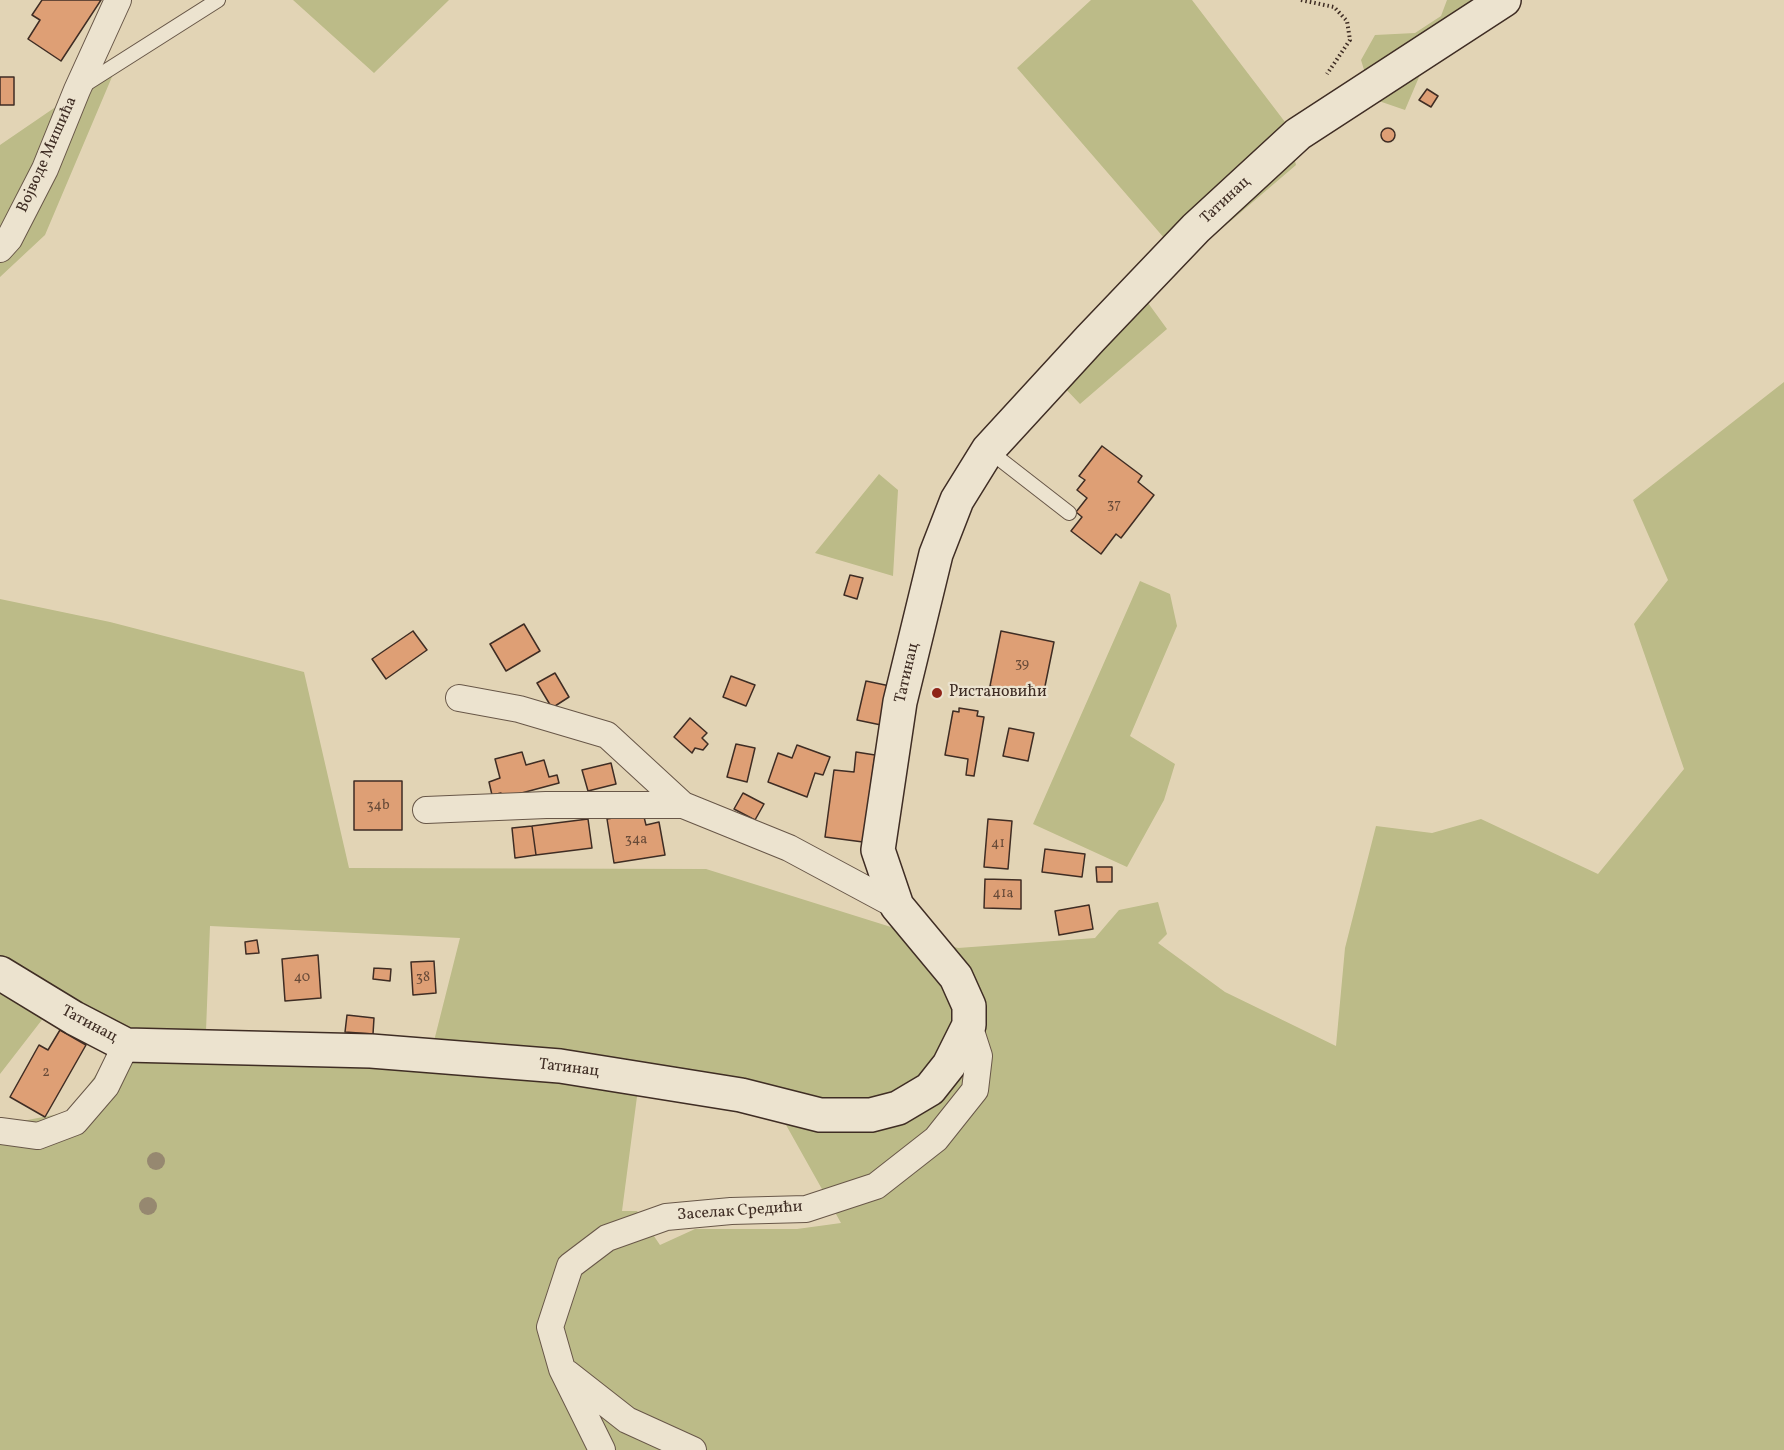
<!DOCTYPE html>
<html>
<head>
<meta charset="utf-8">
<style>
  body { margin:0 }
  canvas { display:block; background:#e2d4b5 }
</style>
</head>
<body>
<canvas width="1784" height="1450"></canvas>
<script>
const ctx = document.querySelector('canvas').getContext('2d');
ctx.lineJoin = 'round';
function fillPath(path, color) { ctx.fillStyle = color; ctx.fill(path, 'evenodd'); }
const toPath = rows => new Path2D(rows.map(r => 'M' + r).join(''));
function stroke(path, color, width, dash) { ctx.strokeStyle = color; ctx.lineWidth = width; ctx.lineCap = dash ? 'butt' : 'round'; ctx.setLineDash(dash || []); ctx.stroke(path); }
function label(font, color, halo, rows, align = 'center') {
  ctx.font = font + ' Vollkorn,serif'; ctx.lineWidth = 4.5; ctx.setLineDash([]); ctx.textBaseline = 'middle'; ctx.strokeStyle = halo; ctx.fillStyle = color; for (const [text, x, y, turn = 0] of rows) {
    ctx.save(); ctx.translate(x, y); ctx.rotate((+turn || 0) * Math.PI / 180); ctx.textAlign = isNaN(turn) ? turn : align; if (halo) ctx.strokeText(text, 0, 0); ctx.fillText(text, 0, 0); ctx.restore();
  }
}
fillPath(toPath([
  [293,0,449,0,374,73],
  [1091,0,1192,0,1285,122,1296,165,1184,261,1017,68],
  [1447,0,1511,0,1425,63,1405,110,1373,99,1361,60,1375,35,1415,33,1441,16],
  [117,65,45,235,0,277,0,145],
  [1143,296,1167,329,1080,404,1061,384],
  [1784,382,1784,1450,0,1450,0,1117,12,1123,69,1112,110,1055,48,1012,0,1074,0,599,110,622,304,672,349,868,706,869,958,948,1095,938,1119,910,1158,902,1167,934,1158,943,1225,992,1336,1046,1345,948,1376,826,1432,833,1481,819,1598,874,1684,769,1634,624,1668,580,1633,500],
  [210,926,460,938,434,1041,206,1031],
  [638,1089,781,1116,841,1223,797,1229,695,1229,660,1245,637,1211,622,1211],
  [879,474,898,490,893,576,815,553],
  [1140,581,1170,594,1177,626,1130,736,1175,764,1164,800,1127,867,1033,824]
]), '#bcbb88');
const building = toPath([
  [42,0,101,0,61,61,28,39,40,20,32,15,42,0],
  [0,77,14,77,14,105,0,105,0,77],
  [1427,89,1438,96,1431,107,1419,100,1427,89],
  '1381 135a7 7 0 1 1 14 0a7 7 0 1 1-14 0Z',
  [1102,446,1142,476,1138,482,1154,495,1121,538,1116,534,1101,554,1071,531,1082,517,1076,512,1087,498,1077,490,1085,480,1079,476,1102,446],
  [850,575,863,578,857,599,844,595,850,575],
  [524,624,540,651,506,671,490,644,524,624],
  [413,631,427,650,386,679,372,659,413,631],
  [1001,631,1054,642,1043,696,990,686,1001,631],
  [555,673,569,697,552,708,537,683,555,673],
  [731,676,755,685,746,706,723,697,731,676],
  [866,681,890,686,881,725,857,720,866,681],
  [959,708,978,711,977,716,984,717,974,776,966,775,968,759,945,755,953,711,959,712,959,708],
  [690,718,707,733,702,738,708,744,703,750,695,748,692,753,674,737,690,718],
  [1009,728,1034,733,1028,761,1003,756,1009,728],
  [736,744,755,748,747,782,727,777,736,744],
  [797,745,830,757,823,775,815,773,807,797,768,782,778,753,792,758,797,745],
  [522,752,526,765,544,760,549,777,557,775,559,783,503,798,501,793,492,795,489,782,500,778,495,759,522,752],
  [856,752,875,755,863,842,825,837,834,770,854,772,856,752],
  [611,763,616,784,588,791,582,770,611,763],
  [354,781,402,781,402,830,354,830,354,781],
  [743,793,764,804,755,820,734,809,743,793],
  [643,813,646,825,659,822,665,855,614,863,607,819,643,813],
  [588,819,592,848,536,855,532,826,588,819],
  [988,819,1012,821,1008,869,984,867,988,819],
  [532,826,536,855,515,858,512,828,532,826],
  [1045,849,1085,854,1082,877,1042,872,1045,849],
  [1096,867,1112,867,1112,882,1097,882,1096,867],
  [985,879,1021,880,1021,909,984,908,985,879],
  [1089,905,1093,929,1059,935,1055,911,1089,905],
  [257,940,259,953,246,954,245,942,257,940],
  [318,955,321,998,285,1001,282,959,318,955],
  [434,961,436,993,413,995,411,962,434,961],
  [374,968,391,969,390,981,373,979,374,968],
  [347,1015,374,1018,373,1034,345,1032,347,1015],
  [60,1030,86,1045,45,1117,10,1097,39,1045,48,1050,60,1030]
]);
fillPath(building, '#de9f75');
stroke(building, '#3f2d24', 1.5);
const lane = toPath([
  [81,87,218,0],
  [988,450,1069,513]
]);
const street = toPath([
  [0,249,9,239,45,169,77,90,118,0],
  [459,698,519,709,607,735,683,805],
  [426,810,546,805,683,805,789,848,897,906],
  [0,1131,38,1136,75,1122,106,1086,126,1045],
  [567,1373,627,1420,693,1450],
  [602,1450,562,1369,550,1327,570,1266,607,1238,666,1217,731,1211,806,1209,876,1186,936,1139,975,1090,979,1056,969,1025]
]);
const secondary = toPath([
  [0,973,74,1018,126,1045,371,1051,560,1066,741,1095,820,1115,871,1115,898,1108,930,1089,949,1065,969,1025,969,1006,956,977,897,906,878,850,900,702,936,554,957,500,988,450,1090,339,1196,228,1298,134,1504,0]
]);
stroke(lane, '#685748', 16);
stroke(street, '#685748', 28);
stroke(secondary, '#3f2d24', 36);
stroke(toPath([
  [1301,0,1334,7,1347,21,1350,40,1327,74]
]), '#3f2d24', 4, [1.5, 3]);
stroke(lane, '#ece3cf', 14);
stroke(street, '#ece3cf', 26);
stroke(secondary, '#ece3cf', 33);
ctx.fillStyle = '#968870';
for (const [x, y] of [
  [156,1161],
  [148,1206]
]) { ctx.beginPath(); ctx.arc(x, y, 9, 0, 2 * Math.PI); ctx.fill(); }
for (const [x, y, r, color] of [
  [937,693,6,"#8f2418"]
]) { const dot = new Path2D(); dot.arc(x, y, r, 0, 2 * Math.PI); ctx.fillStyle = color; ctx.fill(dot); stroke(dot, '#ece3cf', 2); }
label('14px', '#674a38', null, [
  ["37",1114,505],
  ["39",1022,664],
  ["34b",378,806],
  ["34a",636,840],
  ["41",998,844],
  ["41a",1003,894],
  ["40",302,978],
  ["38",423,978],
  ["2",46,1073]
]);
label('16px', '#3f2d24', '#ece3cf', [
  ["Војводе Мишића",48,155,-66],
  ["Татинац",1226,201,-43],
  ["Татинац",908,673,-77],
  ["Татинац",89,1025,28],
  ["Татинац",569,1069,7],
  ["Заселак Средићи",740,1212,-4]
]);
label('16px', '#3f2d24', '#ece3cf', [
  ["Ристановићи",949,693]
], 'left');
</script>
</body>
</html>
